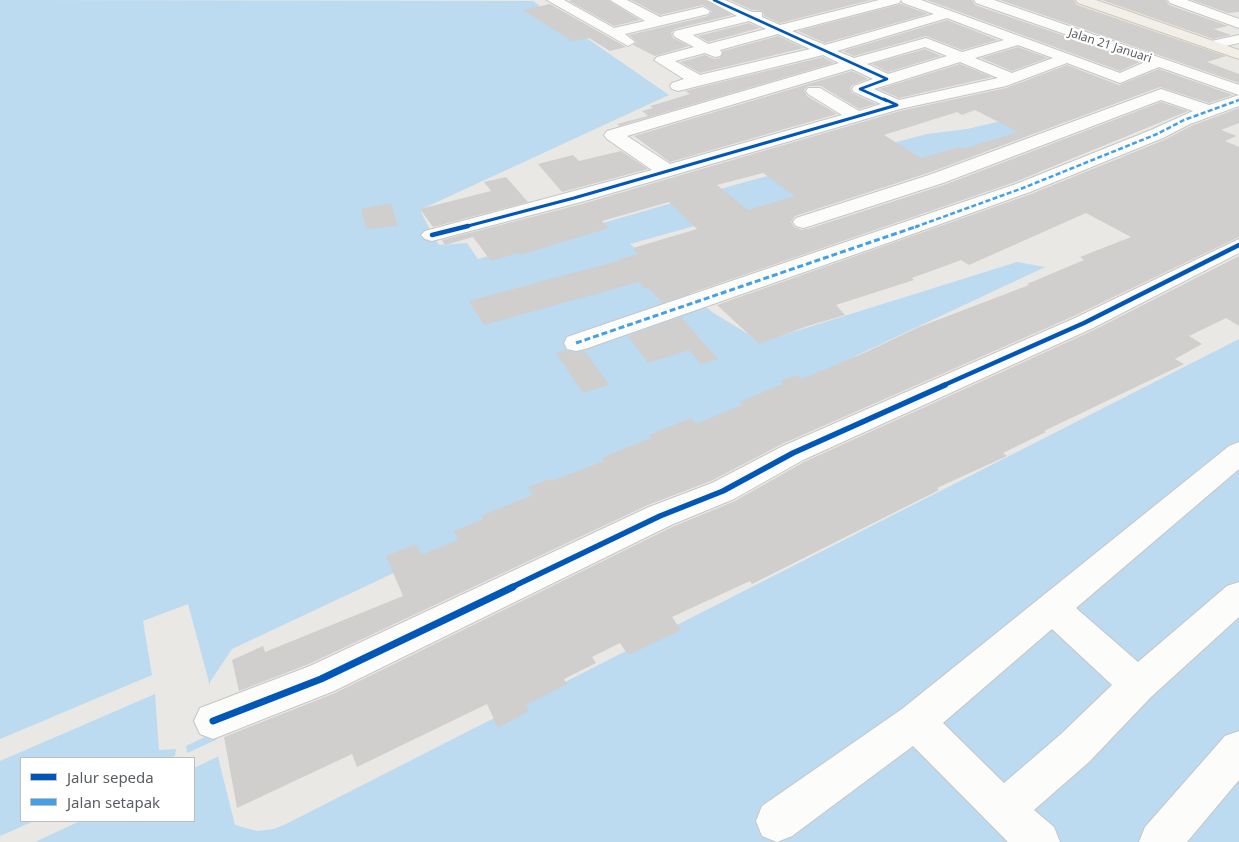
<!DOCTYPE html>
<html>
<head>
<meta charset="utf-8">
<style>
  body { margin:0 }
  #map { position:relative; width:1239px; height:842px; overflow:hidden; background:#e9e8e4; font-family:"Noto Sans",sans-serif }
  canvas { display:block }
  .legend { position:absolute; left:20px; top:757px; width:175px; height:65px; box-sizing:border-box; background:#fff; border:1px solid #bdbec0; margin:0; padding:6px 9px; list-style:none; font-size:15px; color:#5a5d61 }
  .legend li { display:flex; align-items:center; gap:10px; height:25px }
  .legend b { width:25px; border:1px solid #bdbec0 }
</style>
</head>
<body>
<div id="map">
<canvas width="1239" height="842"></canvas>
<ul class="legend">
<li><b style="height:6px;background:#0057b8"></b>Jalur sepeda</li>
<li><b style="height:6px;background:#42a1e6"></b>Jalan setapak</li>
</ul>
</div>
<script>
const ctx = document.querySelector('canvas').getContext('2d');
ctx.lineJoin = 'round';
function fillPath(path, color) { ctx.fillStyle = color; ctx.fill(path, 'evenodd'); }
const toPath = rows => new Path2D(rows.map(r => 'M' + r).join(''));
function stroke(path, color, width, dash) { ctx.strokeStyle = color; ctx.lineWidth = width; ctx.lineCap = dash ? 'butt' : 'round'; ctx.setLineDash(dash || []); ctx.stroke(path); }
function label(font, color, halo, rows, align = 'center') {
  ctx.font = font + ' "Noto Sans",sans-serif'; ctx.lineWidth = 4.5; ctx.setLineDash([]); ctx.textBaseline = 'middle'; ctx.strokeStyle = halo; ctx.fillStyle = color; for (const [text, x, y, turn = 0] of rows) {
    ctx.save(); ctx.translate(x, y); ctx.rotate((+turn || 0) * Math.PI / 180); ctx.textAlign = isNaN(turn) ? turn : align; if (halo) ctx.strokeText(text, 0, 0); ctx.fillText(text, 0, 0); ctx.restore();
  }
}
fillPath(toPath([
  [0,0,533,1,669,95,422,209,421,212,433,236,439,245,467,243,478,259,745,182,927,134,967,129,1032,114,1034,131,630,244,712,312,761,342,1017,262,1045,267,232,649,210,682,209,692,219,761,235,825,257,831,274,829,286,824,1239,339,1239,842,0,842],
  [21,758,194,758,194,821,21,821]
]), '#bcdaf0');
fillPath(toPath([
  [188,604,209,682,215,732,186,746,187,753,216,740,219,756,194,768,194,758,171,758,175,756,176,749,159,750,155,694,0,761,0,739,152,675,143,621],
  [34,821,80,821,35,842,0,842,0,836]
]), '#e9e8e4');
fillPath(toPath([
  [573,0,608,0,640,20,614,26,569,1],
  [631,0,705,0,732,15,675,29,671,33,673,38,689,46,655,56,633,45,637,42,629,35,708,16,712,11,703,5,660,15],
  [730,0,871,0,780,23,764,16,763,11,752,10],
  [927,0,972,0,975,5,1140,62,1120,71],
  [1000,0,1074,0,1077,5,1226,56,1207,62,1239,74,1239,83],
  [1102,0,1166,0,1169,5,1228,26,1214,29,1231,35,1213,39],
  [1192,0,1239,0,1239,12,1228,13],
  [550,4,626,47,610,51,589,38,572,41,523,10],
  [901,4,928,14,825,43,798,31],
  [947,20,998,40,962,50,926,36,854,56,843,51],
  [749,23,760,28,708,42,698,36],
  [778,36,804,48,700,73,680,62,705,55,714,59,720,58,723,51],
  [1018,47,1048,58,1012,71,981,58],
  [925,49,941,56,888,72,872,64],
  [823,57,834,63,619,126,617,124,648,116,642,111,653,108,650,106,690,94,685,91],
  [960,64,992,77,899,98,879,89],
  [1067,65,1119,85,1159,69,1233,95,1209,103,1160,87,928,173,795,216,791,222,794,227,802,230,811,228,944,185,1161,102,1188,111,1015,182,662,303,649,288,645,289,639,282,484,325,469,301,621,260,619,259,638,254,633,248,697,229,669,202,602,221,609,228,520,255,518,253,491,261,473,237,445,245,442,240,582,204,900,111,1006,88],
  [975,110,1018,132,963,149,959,147,921,158,884,135,957,112,962,115],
  [763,173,795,196,748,210,717,185],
  [852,71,868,79,852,85,850,88,852,93,876,104,859,109,821,86,808,86,804,90,807,96,837,114,670,162,634,136],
  [1239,108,1239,123,1221,130,1237,136,1225,141,1239,147,1239,237,1074,316,782,444,711,481,648,505,309,664,239,691,232,660,263,646,265,652,403,596,386,556,416,544,421,555,458,540,454,531,483,519,481,516,533,495,528,487,550,479,552,481,604,461,602,458,651,438,649,435,691,418,696,424,742,405,739,402,783,384,780,381,797,375,802,379,866,352,919,327,1029,285,1027,284,1084,260,1080,257,1131,237,1086,213,969,265,961,260,912,278,914,280,836,305,845,315,808,326,759,344,717,305,1031,194,1164,140,1191,126],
  [621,151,648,169,562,192,538,164,573,155,579,161],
  [506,177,528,202,433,227,420,209,491,191,484,182],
  [391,203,398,226,366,229,361,209],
  [1239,256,1239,326,1226,318,1189,336,1202,344,1175,359,1184,364,1044,431,1046,432,1003,453,1007,456,937,488,939,490,752,584,750,581,672,617,681,630,658,641,628,655,620,643,592,657,596,663,564,679,567,684,526,705,529,711,498,728,487,704,357,767,352,754,237,808,224,737,335,693,672,527,735,501,804,462,1094,330],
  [681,317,718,359,701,364,689,350,648,363,628,336],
  [565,350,576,353,585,351,609,385,583,393,556,353]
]), '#d0cfcd');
const minor = toPath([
  [547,0,564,0,614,28,645,21,610,0,627,0,660,17,703,7,710,11,708,14,625,34,635,42,628,46,547,0],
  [707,0,725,0,752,12,762,12,762,17,780,25,879,0,901,0,899,3,792,31,825,45,934,14,903,3,901,0,921,0,1120,73,1145,62,976,3,974,0,994,0,1239,85,1239,95,1159,67,1120,83,1067,63,1006,86,900,109,581,202,432,241,425,239,421,235,425,231,652,170,607,139,604,135,607,131,839,63,823,55,678,91,672,89,670,86,672,83,684,79,654,60,657,57,694,47,675,37,673,34,675,31,737,16,707,0],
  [947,18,1004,40,962,52,926,38,854,58,837,51,947,18],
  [749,21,766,29,708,44,693,35,749,21],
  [778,34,810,49,700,75,675,61,705,53,715,57,720,56,722,53,720,50,778,34],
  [1018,45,1053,58,1012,73,975,58,1018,45],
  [925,47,947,56,888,74,867,64,925,47],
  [960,62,998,78,899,100,874,89,960,62],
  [852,69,873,79,854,86,852,89,854,92,881,104,859,111,820,88,808,88,806,91,808,94,842,115,670,164,627,136,852,69],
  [1168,0,1187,0,1239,19,1239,28,1170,3,1168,0],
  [1239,35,1239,43,1212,49,1205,45,1207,42,1239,35],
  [1161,89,1209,105,1239,95,1239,106,1190,124,1163,138,1030,192,893,241,585,349,576,351,567,349,564,343,567,337,1016,184,1151,130,1193,111,1161,100,943,183,810,226,803,228,796,226,793,222,796,218,929,175,1161,89],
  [1239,239,1239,253,1093,328,803,460,734,499,671,525,334,691,213,739,200,734,194,721,200,708,310,666,649,507,712,483,783,446,1075,318,1239,239],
  [1239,442,1239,469,1076,608,1138,662,1227,586,1239,582,1239,617,1151,697,1089,762,1034,810,1054,827,1060,842,1008,842,913,746,792,836,777,842,762,836,756,821,762,806,902,709,1229,446,1239,442],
  [1052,629,1112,685,1061,734,1004,783,943,723,1052,629],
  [1239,731,1239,780,1187,842,1139,842,1145,827,1225,736,1239,731]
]);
const major = toPath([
  [1076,0,1096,0,1239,50,1239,59,1078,3,1076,0]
]);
stroke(minor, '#c6c6c6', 2);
stroke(major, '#cfc7b4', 2);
fillPath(minor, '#fcfcfb');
fillPath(major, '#f1efe7');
stroke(toPath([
  [915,227,1023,188,1157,134,1184,120,1239,100]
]), '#42a1e6', 2.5, [5, 2.5]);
stroke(toPath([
  [576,343,918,226]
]), '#42a1e6', 3, [6, 3]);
stroke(toPath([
  [714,0,887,79,860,89,887,101]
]), '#0057b8', 2.5);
stroke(toPath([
  [464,227,574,198,897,105,884,99]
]), '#0057b8', 3);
stroke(toPath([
  [432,235,468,226],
  [942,386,1084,323,1239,245]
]), '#0057b8', 4.5);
stroke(toPath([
  [510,588,660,516,723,491,793,453,945,385]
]), '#0057b8', 5.5);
stroke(toPath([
  [213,721,321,679,513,587]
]), '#0057b8', 7);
label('12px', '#5a5d61', '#fff', [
  ["Jalan 21 Januari",1110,46,18]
]);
</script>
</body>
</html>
